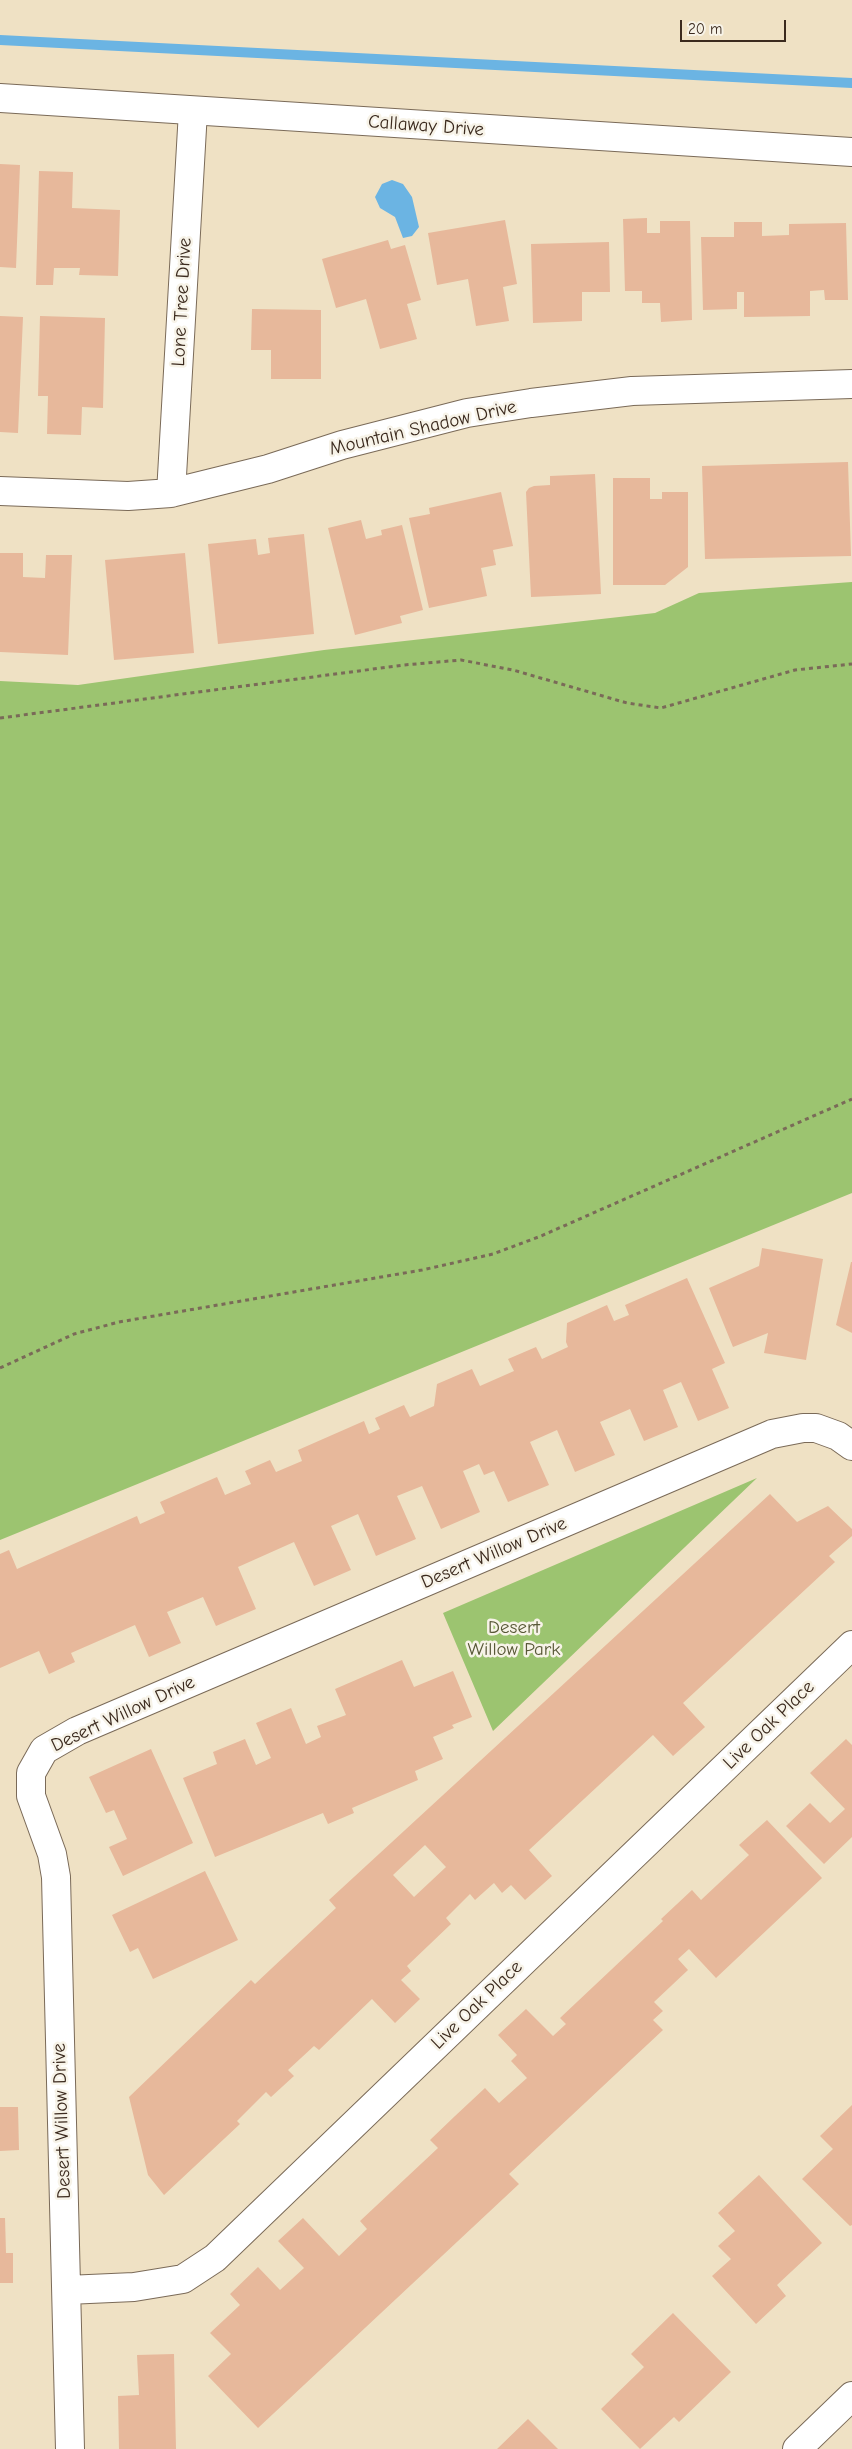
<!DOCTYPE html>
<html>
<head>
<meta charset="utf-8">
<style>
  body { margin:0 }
  #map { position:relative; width:852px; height:2449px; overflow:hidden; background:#efe1c4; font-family:"Comic Neue",sans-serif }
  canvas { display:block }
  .scale { position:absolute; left:680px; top:20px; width:106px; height:22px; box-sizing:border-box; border:2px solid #3b2a1e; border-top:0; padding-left:6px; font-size:15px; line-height:18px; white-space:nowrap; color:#3b2a1e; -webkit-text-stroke:4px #f7f3e8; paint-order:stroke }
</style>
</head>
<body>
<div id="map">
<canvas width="852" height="2449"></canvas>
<div class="scale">20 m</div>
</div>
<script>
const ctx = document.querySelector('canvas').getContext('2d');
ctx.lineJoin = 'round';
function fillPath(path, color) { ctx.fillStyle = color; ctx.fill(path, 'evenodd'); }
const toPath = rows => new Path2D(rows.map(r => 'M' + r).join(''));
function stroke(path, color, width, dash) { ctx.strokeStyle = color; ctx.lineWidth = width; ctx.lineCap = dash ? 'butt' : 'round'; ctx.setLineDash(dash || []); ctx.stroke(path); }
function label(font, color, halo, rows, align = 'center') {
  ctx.font = font + ' "Comic Neue",sans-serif'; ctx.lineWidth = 5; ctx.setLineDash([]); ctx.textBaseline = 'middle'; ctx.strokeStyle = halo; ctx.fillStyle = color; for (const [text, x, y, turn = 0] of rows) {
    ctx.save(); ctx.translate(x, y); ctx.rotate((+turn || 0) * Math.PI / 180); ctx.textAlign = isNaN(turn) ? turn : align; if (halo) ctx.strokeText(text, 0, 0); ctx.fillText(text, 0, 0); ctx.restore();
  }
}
fillPath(toPath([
  [852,582,852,1193,0,1540,0,681,78,685,324,650,655,613,699,593],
  [757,1478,493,1731,443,1613]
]), '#9cc470');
fillPath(toPath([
  [392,180,403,184,412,197,419,227,412,236,403,238,395,217,380,208,375,197,382,184]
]), '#6bb4e3');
stroke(toPath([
  [0,40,852,83]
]), '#6bb4e3', 10);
fillPath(toPath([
  [0,164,20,165,16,268,0,267],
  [39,171,73,172,72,208,120,210,118,276,79,275,80,268,54,268,53,285,36,285],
  [647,218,647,233,660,233,660,221,690,221,692,320,661,322,660,303,642,303,642,291,625,291,623,219],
  [505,220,517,284,503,287,509,321,476,326,468,279,437,285,428,233],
  [734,222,762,222,762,236,789,235,789,224,846,223,848,300,825,300,824,290,810,291,810,316,744,317,744,292,737,292,737,309,703,310,701,237,734,237],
  [388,240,391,249,405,245,421,300,407,304,417,339,380,349,366,299,336,308,322,259],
  [609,242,610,292,582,292,582,321,533,323,531,244],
  [252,309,321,310,321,379,271,379,271,350,251,350],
  [0,316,23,317,18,433,0,432],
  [40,316,105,318,103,408,82,407,81,435,47,434,48,396,38,396],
  [848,462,851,556,705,559,702,466],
  [595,474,601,594,531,597,526,492,529,488,534,486,550,485,550,476],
  [613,478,650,478,650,499,662,499,662,492,688,492,688,567,665,585,613,585],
  [501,492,513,546,493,550,496,565,481,568,487,596,429,608,409,518,430,514,429,508],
  [361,520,366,539,382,535,381,530,402,525,423,610,400,616,402,623,355,635,328,528],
  [304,534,314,634,218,644,208,544,256,539,258,555,270,553,268,538],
  [0,553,23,553,23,577,45,578,46,555,72,555,68,655,0,652],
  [185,553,194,653,114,660,105,560],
  [762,1248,823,1259,806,1360,764,1353,768,1333,733,1347,709,1288,759,1266],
  [851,1262,852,1262,852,1333,836,1325],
  [687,1278,725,1363,712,1369,729,1408,698,1421,681,1382,663,1390,678,1427,644,1441,630,1409,600,1422,615,1455,575,1472,557,1430,530,1442,549,1485,508,1502,494,1471,484,1475,479,1464,463,1471,480,1512,441,1529,422,1486,397,1496,416,1539,376,1556,358,1514,331,1526,351,1570,314,1586,294,1542,238,1567,256,1609,216,1626,203,1597,167,1612,181,1643,149,1657,135,1625,71,1653,75,1662,49,1674,39,1651,0,1668,0,1554,9,1550,17,1569,137,1516,140,1524,165,1513,160,1502,217,1477,225,1495,251,1484,245,1471,270,1460,276,1472,302,1461,298,1450,364,1421,369,1434,380,1429,375,1418,404,1405,410,1417,434,1406,437,1384,472,1369,480,1386,514,1371,508,1359,536,1347,542,1359,568,1347,566,1342,567,1323,607,1305,614,1321,629,1315,625,1305],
  [770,1494,797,1522,828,1506,852,1529,852,1536,829,1556,835,1562,683,1703,705,1727,673,1756,653,1735,529,1850,552,1876,525,1900,511,1885,502,1893,494,1883,475,1900,470,1894,446,1918,451,1924,407,1966,411,1971,401,1980,420,1999,395,2023,372,1999,319,2050,314,2046,288,2070,294,2076,271,2097,266,2092,237,2121,240,2124,164,2195,148,2175,129,2097,251,1980,255,1984,336,1908,329,1900],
  [425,1845,446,1867,414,1897,393,1875],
  [402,1660,414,1687,453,1671,472,1717,452,1725,454,1728,433,1737,443,1759,415,1771,418,1780,352,1808,354,1813,328,1824,323,1813,215,1857,183,1778,217,1764,213,1752,245,1739,256,1765,271,1758,256,1723,291,1708,306,1744,321,1737,317,1726,346,1715,335,1689],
  [846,1739,852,1745,852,1837,824,1864,786,1826,810,1803,830,1823,845,1809,810,1773],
  [151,1749,193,1843,123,1876,109,1847,127,1839,114,1810,106,1813,89,1777],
  [767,1820,822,1878,716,1978,689,1949,678,1959,688,1970,654,2002,663,2011,653,2020,663,2030,509,2174,519,2184,258,2428,208,2376,231,2354,210,2333,240,2305,230,2294,258,2267,280,2290,304,2268,278,2241,303,2218,339,2256,367,2229,360,2221,438,2148,430,2140,455,2116,485,2088,499,2103,527,2078,511,2061,517,2055,498,2035,526,2009,553,2036,566,2024,560,2018,663,1921,661,1919,692,1890,701,1900,749,1855,739,1845],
  [205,1871,238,1940,153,1979,138,1948,130,1952,112,1915],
  [852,2105,852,2225,850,2226,802,2179,833,2149,820,2136],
  [0,2107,18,2107,19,2150,0,2151],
  [759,2175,822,2243,777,2285,786,2296,756,2324,712,2276,731,2259,718,2246,735,2231,718,2213],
  [0,2218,5,2218,6,2253,13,2253,13,2283,0,2283],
  [673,2313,731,2372,679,2422,674,2417,640,2449,601,2409,644,2367,631,2354],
  [174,2354,176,2449,119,2449,118,2396,139,2395,137,2355],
  [528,2419,558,2449,497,2449]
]), '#e7b89b');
const minor = toPath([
  [0,491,128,496,171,493,268,469,342,445,467,413,531,403,632,391,852,384],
  [171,493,193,111],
  [67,2290,134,2287,183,2279,215,2258,852,1645],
  [70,2449,56,1877,52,1854,31,1796,31,1773,44,1750,77,1731,772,1434,803,1428,816,1428,838,1436,852,1446],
  [797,2449,852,2396]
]);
const tertiary = toPath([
  [0,98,852,152]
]);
stroke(minor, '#7a6a58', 30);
stroke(tertiary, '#7a6a58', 30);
stroke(toPath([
  [0,718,404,665,461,660,513,670,627,703,661,708,795,670,852,664],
  [0,1368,74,1334,119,1322,422,1270,493,1254,541,1236,852,1099]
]), '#7a6a58', 3, [4, 4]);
stroke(minor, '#fff', 28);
stroke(tertiary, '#fff', 28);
label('19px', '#3b2a1e', '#f7f3e8', [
  ["Callaway Drive",426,126,4],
  ["Lone Tree Drive",182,302,-87],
  ["Mountain Shadow Drive",423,428,-13],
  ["Desert Willow Drive",494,1553,-23],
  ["Desert Willow Drive",123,1714,-25],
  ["Live Oak Place",769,1725,-44],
  ["Live Oak Place",477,2005,-44],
  ["Desert Willow Drive",62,2121,-92]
]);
label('19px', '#585837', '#f7f3e8', [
  ["Desert",514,1628],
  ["Willow Park",514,1650]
]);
</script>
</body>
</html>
